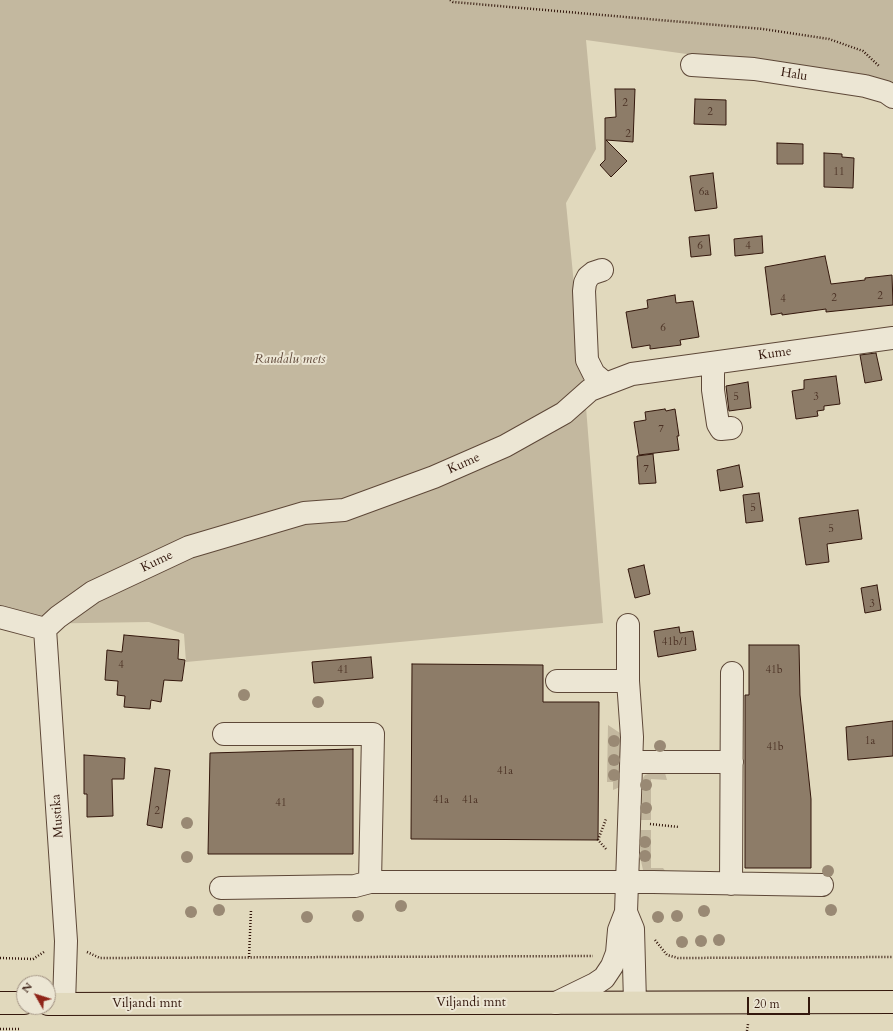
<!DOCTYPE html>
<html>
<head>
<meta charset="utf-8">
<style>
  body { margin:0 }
  #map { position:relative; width:893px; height:1031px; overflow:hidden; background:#e1d9bd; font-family:Cardo,serif }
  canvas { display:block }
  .north { position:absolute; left:16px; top:975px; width:40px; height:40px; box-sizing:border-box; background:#ece6d4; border:1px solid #a29384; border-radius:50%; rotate:309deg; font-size:11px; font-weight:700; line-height:16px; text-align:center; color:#33170c }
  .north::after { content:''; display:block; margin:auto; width:14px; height:18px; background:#8f2418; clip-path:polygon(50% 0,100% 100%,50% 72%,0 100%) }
  .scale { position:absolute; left:747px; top:997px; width:63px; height:18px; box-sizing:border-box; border:2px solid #33170c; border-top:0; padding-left:5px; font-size:12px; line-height:14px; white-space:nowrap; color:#33170c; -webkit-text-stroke:3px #ece6d4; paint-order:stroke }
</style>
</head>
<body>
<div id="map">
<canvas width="893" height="1031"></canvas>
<div class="north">N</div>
<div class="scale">20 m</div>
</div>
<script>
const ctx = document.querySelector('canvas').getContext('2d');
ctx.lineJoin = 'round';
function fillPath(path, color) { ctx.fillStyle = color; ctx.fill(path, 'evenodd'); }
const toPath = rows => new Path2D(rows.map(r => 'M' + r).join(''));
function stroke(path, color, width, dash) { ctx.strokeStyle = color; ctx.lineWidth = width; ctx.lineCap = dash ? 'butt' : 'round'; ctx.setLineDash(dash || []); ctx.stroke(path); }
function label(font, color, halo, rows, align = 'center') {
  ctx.font = font + ' Cardo,serif'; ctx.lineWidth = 4; ctx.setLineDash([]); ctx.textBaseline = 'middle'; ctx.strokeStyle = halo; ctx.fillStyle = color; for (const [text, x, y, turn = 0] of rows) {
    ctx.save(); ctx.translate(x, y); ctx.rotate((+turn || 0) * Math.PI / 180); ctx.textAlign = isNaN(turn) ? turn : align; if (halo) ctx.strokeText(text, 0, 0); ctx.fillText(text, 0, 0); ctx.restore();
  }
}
fillPath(toPath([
  [0,0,893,0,893,89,744,62,586,40,596,149,566,203,586,407,603,623,186,662,184,634,149,622,21,624,0,620],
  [608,725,620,733,622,736,620,787,613,790,613,782,607,782],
  [665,773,667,780,651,779,651,820,641,820,643,778,645,775,648,774],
  [641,830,651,830,651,868,663,868,666,872,649,875,643,870,641,861]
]), '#c3b89f');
const building = toPath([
  [615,89,635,89,633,142,606,140,627,161,611,177,600,165,605,160,605,118,616,117,615,89],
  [695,99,726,100,726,125,694,124,695,99],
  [777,143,803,144,803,164,777,164,777,143],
  [824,153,842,154,842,157,854,158,853,188,824,187,824,153],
  [713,173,717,208,695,211,690,176,713,173],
  [709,235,711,255,691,257,689,237,709,235],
  [762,236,763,253,735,256,734,239,762,236],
  [825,256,831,284,865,280,865,278,892,275,893,305,826,312,826,309,782,315,782,313,771,315,765,267,825,256],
  [675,295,676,303,693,301,699,337,680,340,681,345,650,349,650,345,632,348,626,312,648,308,647,300,675,295],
  [876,353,882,380,865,383,860,355,876,353],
  [836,376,840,404,824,406,824,410,817,411,818,416,796,419,792,391,804,389,804,380,836,376],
  [748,382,751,408,729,411,726,386,748,382],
  [665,409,666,411,675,409,679,436,677,436,679,450,639,455,634,422,646,420,645,412,665,409],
  [653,454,656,483,639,484,637,456,653,454],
  [739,465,743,487,720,491,717,470,739,465],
  [759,493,763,521,746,523,743,495,759,493],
  [858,510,862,539,827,544,829,562,806,565,799,518,858,510],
  [644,565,650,594,635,598,628,569,644,565],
  [877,585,881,610,865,613,861,588,877,585],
  [679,627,680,633,693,631,696,650,658,657,654,631,679,627],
  [124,635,179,640,178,659,185,660,182,681,164,680,161,702,151,700,150,709,124,707,125,696,117,695,118,681,105,680,107,650,122,652,124,635],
  [749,645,799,645,800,695,811,799,811,868,745,868,745,695,749,695,749,645],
  [371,657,373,678,314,683,312,662,371,657],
  [412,664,543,665,543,702,599,702,598,840,411,839,412,664],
  [893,721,893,756,848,760,846,727,893,721],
  [353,749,353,854,208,854,210,753,353,749],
  [84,755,125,758,124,779,112,779,113,816,87,817,87,794,84,794,84,755],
  [155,768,170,770,162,828,147,825,155,768]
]);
fillPath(building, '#8d7c68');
stroke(building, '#33170c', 1);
const minor = toPath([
  [692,65,754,69,865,86,886,92,893,97],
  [602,270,593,273,588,277,585,283,584,291,587,360,594,374,606,384],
  [713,363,713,390,718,424,721,429,731,428],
  [0,617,45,629],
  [628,625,628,681,632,737,626,912,633,929,635,1002],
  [45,629,58,617,93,592,189,547,304,513,344,510,434,477,505,446,564,413,590,390,632,374,893,338],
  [45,629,66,941,64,1004],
  [557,681,628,681],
  [224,734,373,734,370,882],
  [632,762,732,762],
  [731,884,732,673],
  [221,888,355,886,370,882,653,882,822,885],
  [556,1003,595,984,604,978,612,966,617,953,619,930,626,912]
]);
const major = toPath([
  [0,1003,24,1003],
  [48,1004,893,1002]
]);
stroke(minor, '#5e4838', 24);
stroke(major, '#33170c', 24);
stroke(toPath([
  [450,0,453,2,763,29,829,39,863,51,880,67],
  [650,824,679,827],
  [606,849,598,840,606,819],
  [655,940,667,955,678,958,893,957],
  [87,952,100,958,593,956],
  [249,957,251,910],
  [0,958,33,959,44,952],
  [0,1029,20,1029],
  [747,1031,748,1024]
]), '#33170c', 2.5, [1, 2]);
stroke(minor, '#ece6d4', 22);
stroke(major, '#e1d9bd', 22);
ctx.fillStyle = '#998974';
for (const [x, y] of [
  [244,695],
  [318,702],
  [614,741],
  [660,746],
  [614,760],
  [614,775],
  [646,785],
  [646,808],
  [187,823],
  [645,842],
  [645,856],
  [187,857],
  [828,871],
  [401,906],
  [219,910],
  [831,910],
  [704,911],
  [191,912],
  [358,916],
  [677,916],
  [307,917],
  [658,917],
  [719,940],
  [701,941],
  [682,942]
]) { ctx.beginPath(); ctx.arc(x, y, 6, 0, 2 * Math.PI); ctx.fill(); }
label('11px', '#4a3023', null, [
  ["2",625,103],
  ["2",710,112],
  ["2",628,134],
  ["11",839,172],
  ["6a",704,192],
  ["6",700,246],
  ["4",748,246],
  ["2",880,296],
  ["2",834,298],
  ["4",783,299],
  ["6",663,328],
  ["5",736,397],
  ["3",816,397],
  ["7",661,429],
  ["7",646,469],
  ["5",753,508],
  ["5",831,529],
  ["3",872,604],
  ["41b/1",675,642],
  ["4",121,665],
  ["41",343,670],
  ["41b",774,670],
  ["1a",870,741],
  ["41b",775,747],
  ["41a",505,771],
  ["41a",441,800],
  ["41a",470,800],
  ["41",281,803],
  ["2",157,811]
]);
label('13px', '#33170c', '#ece6d4', [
  ["Halu",794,75,9],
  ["Kume",775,354,-8],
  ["Kume",464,464,-24],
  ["Kume",157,562,-26],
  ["Mustika",58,816,-94],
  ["Viljandi mnt",471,1003],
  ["Viljandi mnt",147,1004]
]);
label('italic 13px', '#5e4738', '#ece6d4', [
  ["Raudalu mets",290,360]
]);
</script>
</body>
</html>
